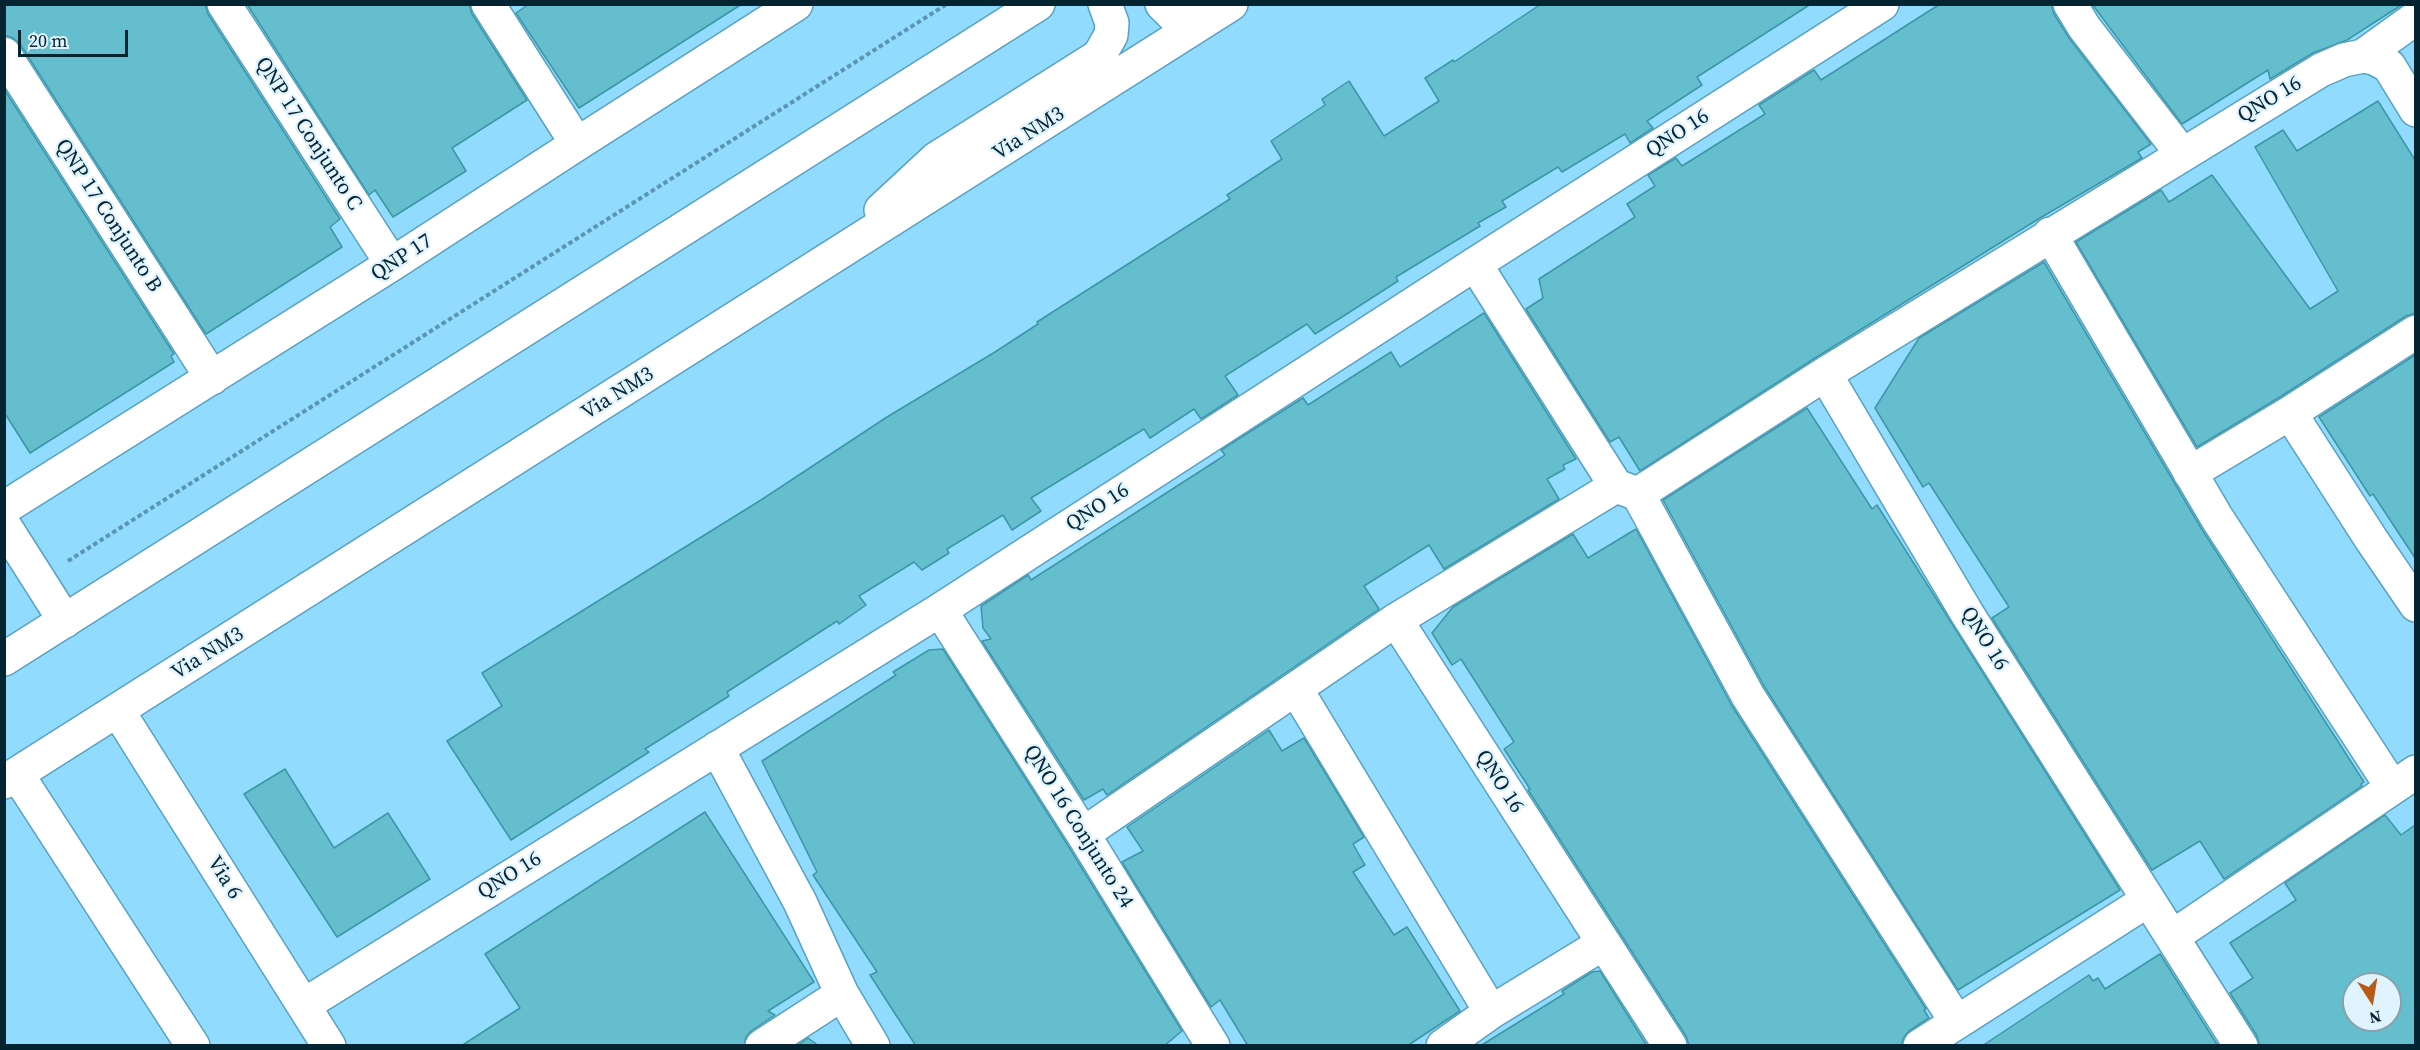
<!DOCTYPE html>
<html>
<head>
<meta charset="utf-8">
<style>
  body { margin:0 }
  #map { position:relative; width:2420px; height:1050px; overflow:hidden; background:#91dbfe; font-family:"Source Serif 4",serif }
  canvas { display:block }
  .frame { position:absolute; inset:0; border:6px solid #042432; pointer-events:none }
  .north { position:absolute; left:2342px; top:972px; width:60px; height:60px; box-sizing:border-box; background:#dff4ff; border:2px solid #87a1ad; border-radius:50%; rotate:168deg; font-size:16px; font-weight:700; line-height:24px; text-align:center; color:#042432 }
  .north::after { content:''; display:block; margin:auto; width:21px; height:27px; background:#ba5a15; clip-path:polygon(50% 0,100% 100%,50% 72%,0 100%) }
  .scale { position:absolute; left:18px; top:30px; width:110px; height:27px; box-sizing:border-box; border:3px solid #042432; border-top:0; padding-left:8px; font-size:18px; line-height:21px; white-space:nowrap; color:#042432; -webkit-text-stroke:4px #dff4ff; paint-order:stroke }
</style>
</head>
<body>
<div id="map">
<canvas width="2420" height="1050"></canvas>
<div class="frame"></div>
<div class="north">N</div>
<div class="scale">20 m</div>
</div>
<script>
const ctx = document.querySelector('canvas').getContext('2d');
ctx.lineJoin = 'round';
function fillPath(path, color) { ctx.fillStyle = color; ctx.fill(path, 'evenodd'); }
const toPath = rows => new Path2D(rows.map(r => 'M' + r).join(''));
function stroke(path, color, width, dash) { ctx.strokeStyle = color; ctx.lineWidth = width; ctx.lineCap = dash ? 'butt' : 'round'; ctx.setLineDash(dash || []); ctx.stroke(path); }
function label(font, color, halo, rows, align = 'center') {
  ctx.font = font + ' "Source Serif 4",serif'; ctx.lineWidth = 4.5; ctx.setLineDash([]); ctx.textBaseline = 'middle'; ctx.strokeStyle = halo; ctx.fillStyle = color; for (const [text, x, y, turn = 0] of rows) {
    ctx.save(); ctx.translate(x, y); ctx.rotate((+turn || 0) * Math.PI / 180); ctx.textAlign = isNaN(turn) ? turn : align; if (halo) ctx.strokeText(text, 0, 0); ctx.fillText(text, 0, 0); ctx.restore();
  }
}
const building = toPath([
  [4,4,205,4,208,14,340,219,330,227,342,247,206,334,20,44,13,38,4,35,4,4],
  [247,4,469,4,472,14,527,100,452,148,466,171,393,217,375,190,369,195,247,4],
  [529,4,742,4,579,108,516,13,529,4],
  [1541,4,1811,4,1697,77,1702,85,1647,121,1653,128,1630,143,1625,134,1562,172,1558,167,1502,201,1506,207,1478,223,1480,226,1396,277,1398,281,1342,317,1315,334,1307,324,1225,376,1238,395,1201,419,1194,409,1150,438,1144,429,1031,498,1041,511,1012,530,1003,515,947,549,949,553,922,570,914,562,859,596,866,605,839,624,837,621,727,692,729,696,645,749,649,752,511,840,447,741,502,706,482,673,761,500,887,417,995,352,1038,324,1037,322,1230,199,1227,195,1282,159,1271,141,1325,105,1322,99,1349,81,1384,136,1439,101,1425,78,1453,60,1454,62,1541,4],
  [1940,4,2051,4,2054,14,2069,38,2151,144,2138,152,2142,158,2040,218,1815,358,1640,471,1619,437,1610,442,1526,309,1543,298,1539,279,1635,217,1627,204,1655,186,1648,175,1676,158,1682,166,1765,114,1759,105,1814,70,1821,80,1940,4],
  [2092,4,2403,4,2347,40,2313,53,2270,79,2268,70,2182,124,2092,4],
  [4,89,174,354,171,356,174,362,30,453,4,412,4,89],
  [2378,101,2415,160,2415,313,2406,316,2280,397,2197,447,2076,242,2161,190,2169,202,2212,175,2310,309,2338,291,2255,147,2283,130,2297,151,2378,101],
  [2044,262,2201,528,2364,782,2361,784,2362,786,2224,879,2200,841,2152,870,1992,618,2009,607,1929,483,1923,487,1875,408,1919,338,2044,262],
  [1484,313,1576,459,1563,465,1565,469,1547,479,1559,499,1444,569,1429,545,1364,586,1379,609,1107,795,1103,789,1084,800,982,641,991,639,983,628,981,606,1028,575,1031,580,1216,461,1225,455,1221,450,1303,398,1308,405,1391,352,1400,367,1484,313],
  [2415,355,2415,558,2373,494,2370,496,2319,417,2415,355],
  [1807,408,1872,509,1877,505,2120,890,1958,990,1764,686,1663,500,1807,408],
  [1636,529,1732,706,1926,1009,1924,1010,1929,1018,1909,1031,1904,1037,1901,1046,1689,1046,1686,1036,1528,790,1530,789,1504,749,1514,742,1461,659,1452,665,1432,633,1453,607,1573,534,1588,558,1636,529],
  [943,649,1067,844,1182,1031,1164,1046,916,1046,870,975,877,972,813,875,817,872,762,761,896,675,893,672,929,650,943,649],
  [1269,730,1282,751,1304,738,1364,837,1353,844,1365,865,1353,872,1394,935,1407,927,1460,1011,1407,1046,1248,1046,1220,1000,1211,1007,1122,862,1143,851,1127,827,1269,730],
  [285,769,334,848,388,813,430,879,337,937,244,794,285,769],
  [705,812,814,982,768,1011,775,1015,751,1031,746,1037,744,1046,461,1046,520,1008,485,954,705,812],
  [2385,815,2401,835,2415,825,2415,1046,2260,1046,2257,1036,2230,993,2253,978,2230,943,2296,900,2285,883,2385,815],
  [2354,984,2390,984,2390,1020,2354,1020,2354,984],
  [2160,954,2218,1046,1982,1046,2089,975,2093,981,2098,978,2105,989,2160,954],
  [1600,971,1647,1046,1480,1046,1564,994,1562,991,1592,972,1600,971],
  [808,1038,819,1046,797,1046,808,1038]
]);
fillPath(building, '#64becd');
stroke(building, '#3b96a5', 1.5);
const minor = toPath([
  [224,4,392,264],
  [488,4,577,144],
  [2070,4,2084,27,2182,154],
  [4,54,212,378],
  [2363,56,2416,18],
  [2050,234,2217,518,2392,787],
  [1475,264,1616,486,1638,494,1748,696,1956,1021],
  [1825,374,1968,615,2241,1046],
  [2290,413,2371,539,2416,605],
  [2190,473,2290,413,2416,332],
  [1638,494,1825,374,2321,70,2344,60,2363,56,2374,58,2389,66,2416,110],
  [4,508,392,264,577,144,796,4],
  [4,525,65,621],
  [940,610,1083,834,1213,1046],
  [1396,620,1670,1046],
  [1296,689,1491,1012],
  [717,748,800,902,842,994,873,1046],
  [1083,834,1396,620,1616,486],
  [2172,937,2416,772],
  [304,1005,940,610,1475,264,1882,4],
  [762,1046,842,994],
  [1443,1046,1491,1012,1604,943],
  [1920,1046,2148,900]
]);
const major = toPath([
  [1162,4,1174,16,1189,21,1203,20,1213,15],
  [881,210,936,159,1099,56,1111,35,1112,23,1105,4],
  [4,659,1038,4],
  [118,711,329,1046],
  [17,774,193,1046],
  [4,782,1231,4]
]);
stroke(minor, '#58a1c2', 36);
stroke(major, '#58a1c2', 36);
stroke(toPath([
  [68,561,947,4]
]), '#5b95b0', 4, [4.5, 3]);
stroke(minor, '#fff', 33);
stroke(major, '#fff', 33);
label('21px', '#042432', '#dff4ff', [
  ["QNO 16",2270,100,-31],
  ["QNP 17 Conjunto C",308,134,57],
  ["Via NM3",1029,134,-33],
  ["QNO 16",1678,134,-33],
  ["QNP 17 Conjunto B",108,216,57],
  ["QNP 17",402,258,-33],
  ["Via NM3",618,394,-32],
  ["QNO 16",1098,508,-33],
  ["QNO 16",1984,639,58],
  ["Via NM3",208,654,-32],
  ["QNO 16",1499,782,57],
  ["QNO 16 Conjunto 24",1078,827,58],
  ["QNO 16",510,876,-32],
  ["Via 6",224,878,58]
]);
</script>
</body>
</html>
